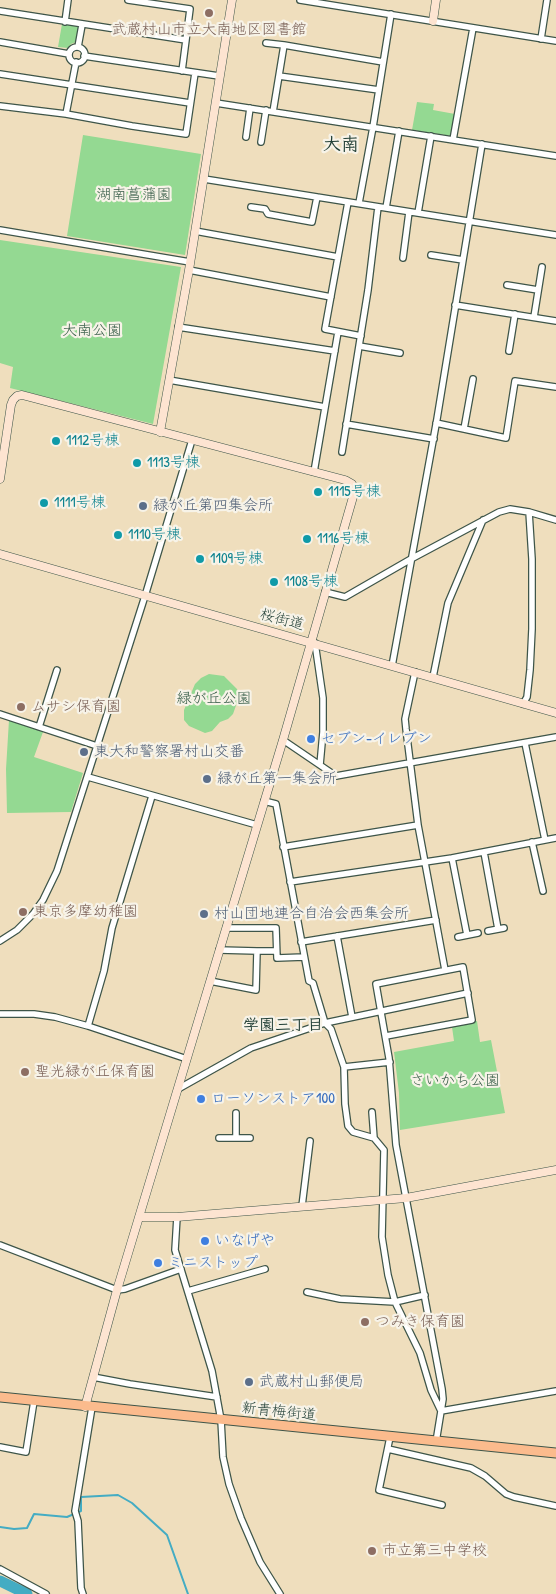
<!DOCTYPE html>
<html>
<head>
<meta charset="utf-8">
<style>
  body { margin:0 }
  canvas { display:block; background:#efdebd }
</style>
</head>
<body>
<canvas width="556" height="1594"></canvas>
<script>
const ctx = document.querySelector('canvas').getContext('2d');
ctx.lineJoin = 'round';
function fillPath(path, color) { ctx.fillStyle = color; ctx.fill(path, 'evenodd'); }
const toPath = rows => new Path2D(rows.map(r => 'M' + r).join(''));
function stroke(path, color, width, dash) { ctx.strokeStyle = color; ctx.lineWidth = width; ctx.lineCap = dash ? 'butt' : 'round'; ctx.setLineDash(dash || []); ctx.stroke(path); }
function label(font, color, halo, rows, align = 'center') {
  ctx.font = font + ' "Patrick Hand","Klee One",sans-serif'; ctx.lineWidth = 4.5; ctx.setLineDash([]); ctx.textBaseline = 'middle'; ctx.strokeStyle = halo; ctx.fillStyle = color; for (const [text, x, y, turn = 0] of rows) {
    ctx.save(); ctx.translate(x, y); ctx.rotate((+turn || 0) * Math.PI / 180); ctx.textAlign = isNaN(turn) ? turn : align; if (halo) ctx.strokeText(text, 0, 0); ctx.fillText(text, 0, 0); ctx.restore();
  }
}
fillPath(toPath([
  [62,24,79,27,76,42,71,44,68,48,58,47],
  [417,102,434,104,433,110,455,114,452,136,412,130],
  [83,135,201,154,185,255,67,236],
  [0,240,181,267,153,424,10,388,13,367,0,363],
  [209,674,224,676,237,689,239,697,233,714,228,719,220,722,212,731,205,733,189,726,184,720,184,710,195,684,201,678],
  [9,720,43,732,34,757,83,773,71,812,7,813,6,769],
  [477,1021,480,1042,491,1040,505,1113,400,1130,399,1093,394,1052,454,1041,452,1027]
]), '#94d992');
stroke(toPath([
  [0,1527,14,1529,27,1528,34,1514,67,1517,81,1511,81,1497,118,1495,132,1503,167,1535,188,1594]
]), '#44acc3', 2);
stroke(toPath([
  [0,1581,27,1594]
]), '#44acc3', 11);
const street = toPath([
  [128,0,190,9,182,71],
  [300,0,556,41],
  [0,11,186,40],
  [65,22,68,0],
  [541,39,547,0],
  [0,42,69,54],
  [266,43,284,45],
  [78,47,82,25],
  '69 55a8 8 0 1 1 16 0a8 8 0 1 1-16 0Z',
  [84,56,219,76],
  [0,74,190,103],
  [279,76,379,90],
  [216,103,556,156],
  [0,106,66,114,132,126,186,134,195,73],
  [273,112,284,45,383,62],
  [66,114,76,62],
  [246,137,250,108],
  [453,140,473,28],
  [261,142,266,110],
  [204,179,556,235],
  [348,202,325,329,361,336],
  [359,203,373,127,391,14],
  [251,207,265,209,268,214,312,222,317,197],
  [386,208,399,131],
  [418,213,431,136],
  [0,230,190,262],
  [195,231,338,257],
  [431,255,463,260],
  [403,258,409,212],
  [189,270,331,297],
  [507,285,538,290],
  [455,305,556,321],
  [534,317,542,267],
  [178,327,335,351],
  [359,346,400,353],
  [509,351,515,314],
  [169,380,325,407],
  [436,423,506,438,515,381,556,387],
  [346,424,434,439],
  [464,429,473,379],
  [342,452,368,290,378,207],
  [314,472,338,332],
  [325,592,345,597,411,559,499,512,510,509,529,512,556,520],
  [315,643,323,698,323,732,320,765],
  [392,666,437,419,482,144],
  [415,672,405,719,406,729,418,825,445,970],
  [433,677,448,603,483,520],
  [523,704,527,697,530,670,532,629,532,559,529,512],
  [0,714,97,746],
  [39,727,57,670],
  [283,740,336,776,556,737],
  [525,743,545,840],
  [88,777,257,825],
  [264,801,276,804,309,981,313,983,325,1023,331,1029,344,1067,345,1104,348,1126,353,1132,374,1138,384,1150,382,1237,388,1275,395,1302,420,1353,431,1390,441,1411],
  [532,842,543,891],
  [283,847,418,825],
  [484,852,498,929],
  [452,858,467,935],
  [290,882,452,858,556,838],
  [226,928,276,928,277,958,304,957],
  [488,931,504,928],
  [337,936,352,1017],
  [458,937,478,933],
  [0,941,17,930,33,914,43,900,57,871,145,596,192,440],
  [301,942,436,920],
  [257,951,276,951],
  [210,981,256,990,257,951,219,950],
  [0,1014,34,1014,55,1017,88,1026,187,1059],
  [88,1026,104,971,112,928,152,796],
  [386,1036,472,1020,463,967,376,984,389,1058,396,1145,442,1389,443,1399,436,1442],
  [344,1067,390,1062],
  [178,1089,251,1048,325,1023,468,993],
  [372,1112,374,1138],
  [236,1113,236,1138],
  [219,1138,250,1138],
  [302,1206,310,1141],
  [177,1217,175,1250,212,1371,221,1420,223,1457,229,1484,241,1518,260,1562,280,1594],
  [0,1245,117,1290,125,1289,181,1269],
  [188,1291,265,1269],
  [307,1292,340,1299,395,1302,425,1295],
  [93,1377,130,1384,217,1397],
  [441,1411,556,1391],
  [390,1437,379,1490,442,1505],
  [0,1447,26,1452,34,1401],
  [388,1449,471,1468,485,1476,506,1494,514,1497,556,1506],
  [0,1569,46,1594],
  [83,1594,81,1588,78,1521,75,1511,92,1407]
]);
const secondary = toPath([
  [433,21,436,0],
  [160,432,189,270,232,0],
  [0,479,11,405,13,400,17,396,22,395,345,480,352,484,355,490,283,740,117,1290,85,1407],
  [0,554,556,713],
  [139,1217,177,1217,406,1198,556,1170]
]);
const primary = toPath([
  [0,1397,556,1453]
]);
stroke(street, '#3e5549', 8);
stroke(secondary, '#3e5549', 9);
stroke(primary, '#3e5549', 11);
stroke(street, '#fff', 5.5);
stroke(secondary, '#fde4d1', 8);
stroke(primary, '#fbbb8d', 9);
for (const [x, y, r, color] of [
  [209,13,5,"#8d6e63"],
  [56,441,5,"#0f9aa8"],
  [137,463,5,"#0f9aa8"],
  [318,492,5,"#0f9aa8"],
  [44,503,5,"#0f9aa8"],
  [143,506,5,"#5c6f8a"],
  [118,535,5,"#0f9aa8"],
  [307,539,5,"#0f9aa8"],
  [200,559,5,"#0f9aa8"],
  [274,582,5,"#0f9aa8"],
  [21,707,5,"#8d6e63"],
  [311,739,5,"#3f7fe0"],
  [84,752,5,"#5c6f8a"],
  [207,779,5,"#5c6f8a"],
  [23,912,5,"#8d6e63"],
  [204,914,5,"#5c6f8a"],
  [25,1072,5,"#8d6e63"],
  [201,1099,5,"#3f7fe0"],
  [205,1241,5,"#3f7fe0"],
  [158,1263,5,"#3f7fe0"],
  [365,1322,5,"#8d6e63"],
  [249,1382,5,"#5c6f8a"],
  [372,1551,5,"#8d6e63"]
]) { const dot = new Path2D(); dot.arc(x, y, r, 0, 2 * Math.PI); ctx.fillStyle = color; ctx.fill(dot); stroke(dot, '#f7f3e8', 2); }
label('15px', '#785e54', '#f7f3e8', [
  ["武蔵村山市立大南地区図書館",209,30,"center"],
  ["ムサシ保育園",31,707],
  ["東京多摩幼稚園",33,912],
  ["聖光緑が丘保育園",35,1072],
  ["つみき保育園",375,1322],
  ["市立第三中学校",382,1551]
], 'left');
label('15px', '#365c47', '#f7f3e8', [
  ["湖南菖蒲園",134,195],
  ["大南公園",92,331],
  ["緑が丘公園",214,699],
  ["さいかち公園",455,1081]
]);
label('15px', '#0d838f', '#f7f3e8', [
  ["1112号棟",66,441],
  ["1113号棟",147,463],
  ["1115号棟",328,492],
  ["1111号棟",54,503],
  ["1110号棟",128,535],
  ["1116号棟",317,539],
  ["1109号棟",210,559],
  ["1108号棟",284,582]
], 'left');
label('15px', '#4e5e75', '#f7f3e8', [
  ["緑が丘第四集会所",153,506],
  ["東大和警察署村山交番",94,752],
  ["緑が丘第一集会所",217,779],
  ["村山団地連合自治会西集会所",214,914],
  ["武蔵村山郵便局",259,1382]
], 'left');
label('15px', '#1f3d34', '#f7f3e8', [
  ["桜街道",282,620,15],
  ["新青梅街道",279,1412,6]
]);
label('15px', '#366cbe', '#f7f3e8', [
  ["セブン-イレブン",321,739],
  ["ローソンストア100",211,1099],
  ["いなげや",215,1241],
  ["ミニストップ",168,1263]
], 'left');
label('bold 16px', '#1f3d34', '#f7f3e8', [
  ["学園三丁目",283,1026]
]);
label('bold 18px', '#1f3d34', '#f7f3e8', [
  ["大南",341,145]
]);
</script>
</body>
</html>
